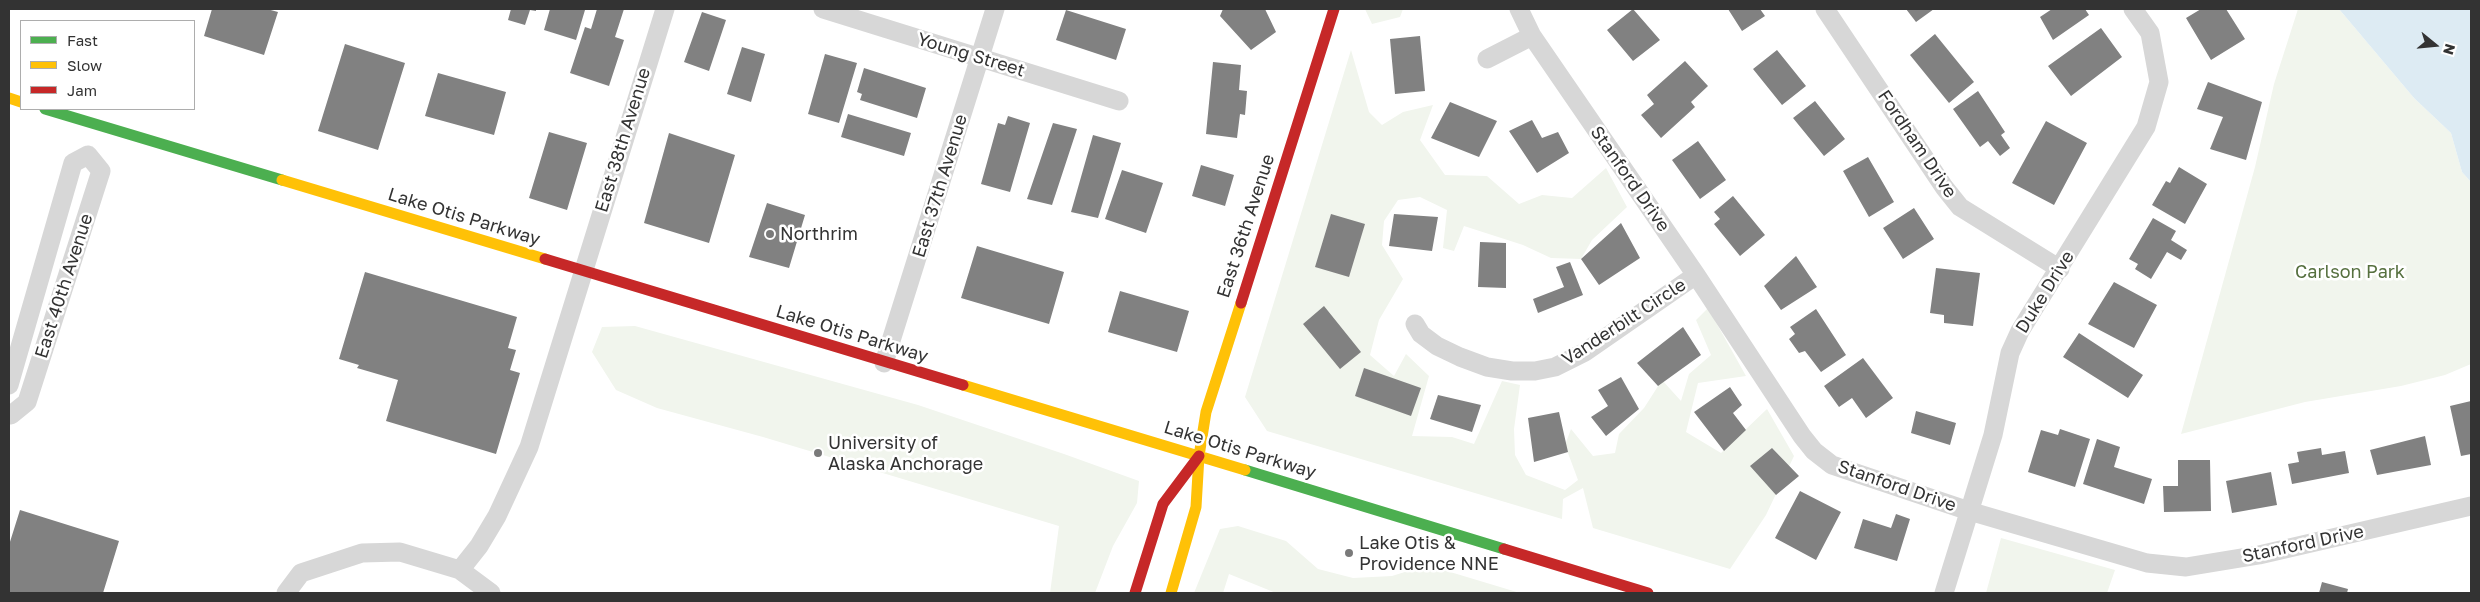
<!DOCTYPE html>
<html>
<head>
<meta charset="utf-8">
<style>
  body { margin:0 }
  #map { position:relative; width:2480px; height:602px; overflow:hidden; background:#fff; font-family:"Golos Text",sans-serif }
  canvas { display:block }
  .frame { position:absolute; inset:0; border:10px solid #333; pointer-events:none }
  .legend { position:absolute; left:20px; top:20px; width:175px; height:90px; box-sizing:border-box; background:#fff; border:1px solid #adadad; margin:0; padding:6px 9px; list-style:none; font-size:15px; color:#333 }
  .legend li { display:flex; align-items:center; gap:10px; height:25px }
  .legend b { width:25px; border:1px solid #adadad }
  .north { position:absolute; left:2410px; top:20px; width:50px; height:50px; -webkit-text-stroke:4px #fff; paint-order:stroke; rotate:107deg; font-size:14px; font-weight:700; line-height:20px; text-align:center; color:#333 }
  .north::after { content:''; display:block; margin:auto; width:18px; height:22px; background:#333; clip-path:polygon(50% 0,100% 100%,50% 72%,0 100%) }
</style>
</head>
<body>
<div id="map">
<canvas width="2480" height="602"></canvas>
<div class="frame"></div>
<ul class="legend">
<li><b style="height:6px;background:#4caf50"></b>Fast</li>
<li><b style="height:6px;background:#ffc107"></b>Slow</li>
<li><b style="height:6px;background:#c62828"></b>Jam</li>
</ul>
<div class="north">N</div>
</div>
<script>
const ctx = document.querySelector('canvas').getContext('2d');
ctx.lineJoin = 'round';
function fillPath(path, color) { ctx.fillStyle = color; ctx.fill(path, 'evenodd'); }
const toPath = rows => new Path2D(rows.map(r => 'M' + r).join(''));
function stroke(path, color, width, dash) { ctx.strokeStyle = color; ctx.lineWidth = width; ctx.lineCap = dash ? 'butt' : 'round'; ctx.setLineDash(dash || []); ctx.stroke(path); }
function label(font, color, halo, rows, align = 'center') {
  ctx.font = font + ' "Golos Text",sans-serif'; ctx.lineWidth = 5; ctx.setLineDash([]); ctx.textBaseline = 'middle'; ctx.strokeStyle = halo; ctx.fillStyle = color; for (const [text, x, y, turn = 0] of rows) {
    ctx.save(); ctx.translate(x, y); ctx.rotate((+turn || 0) * Math.PI / 180); ctx.textAlign = isNaN(turn) ? turn : align; if (halo) ctx.strokeText(text, 0, 0); ctx.fillText(text, 0, 0); ctx.restore();
  }
}
fillPath(toPath([
  [1365,9,1403,9,1400,17,1372,24],
  [2298,9,2339,9,2414,98,2451,133,2462,172,2471,182,2471,364,2445,375,2401,386,2305,402,2181,434,2255,167,2274,84],
  [1351,50,1369,112,1382,125,1403,112,1433,105,1420,140,1445,175,1487,176,1519,204,1542,195,1572,198,1606,168,1627,207,1592,240,1581,259,1551,258,1523,245,1464,226,1454,251,1443,248,1447,210,1420,197,1398,200,1384,221,1382,245,1403,279,1379,320,1370,355,1394,376,1406,354,1429,376,1412,436,1452,437,1474,444,1502,381,1520,385,1514,429,1515,455,1526,475,1565,490,1578,480,1565,445,1571,429,1593,456,1615,453,1619,434,1644,408,1662,380,1681,401,1689,374,1711,355,1696,320,1708,308,1746,376,1698,383,1686,432,1721,453,1767,409,1794,456,1766,515,1730,569,1593,528,1583,488,1563,499,1562,519,1267,431,1245,397],
  [635,326,918,405,1064,454,1139,481,1137,503,1113,546,1095,593,1050,593,1059,526,763,437,657,408,616,390,592,352,602,327],
  [1238,526,1286,541,1318,569,1353,578,1392,576,1427,565,1520,593,1276,593,1229,574,1223,593,1194,593,1220,529],
  [2001,538,2115,570,2107,593,1986,593]
]), '#f1f5ed');
fillPath(toPath([
  [2339,9,2471,9,2471,182,2462,172,2451,133,2414,98]
]), '#ddebf3');
fillPath(toPath([
  [212,9,267,9,278,12,264,55,204,36],
  [511,9,536,9,536,11,530,10,525,25,508,20],
  [550,9,585,10,576,40,544,30],
  [597,9,624,9,615,37,624,40,609,86,570,73,585,27,591,29],
  [1223,9,1265,9,1276,32,1251,50,1220,16],
  [1633,9,1660,40,1633,61,1607,30],
  [1728,9,1760,9,1765,16,1742,31],
  [1906,9,1934,9,1916,22],
  [2052,9,2085,9,2089,15,2053,40,2040,17],
  [2201,9,2226,9,2245,39,2211,60,2186,18],
  [1066,10,1126,29,1116,60,1056,40],
  [702,12,726,20,709,71,684,62],
  [2101,28,2122,57,2071,96,2048,66],
  [1935,34,1974,82,1949,103,1910,55],
  [1420,36,1425,91,1395,94,1390,39],
  [345,44,405,63,378,150,318,131],
  [742,47,765,54,751,102,727,94],
  [1777,50,1806,86,1782,105,1753,69],
  [825,54,857,63,839,123,808,114],
  [1685,61,1708,86,1691,102,1695,107,1661,138,1641,115,1654,104,1647,95],
  [1213,62,1241,65,1239,90,1247,91,1245,115,1240,114,1237,138,1206,134],
  [864,68,926,88,917,118,860,100,862,94,857,92],
  [438,73,506,92,494,135,425,116],
  [2208,82,2262,102,2246,160,2210,149,2223,117,2197,109],
  [1978,91,2005,132,2001,135,2010,148,2000,156,1988,141,1980,147,1953,109],
  [1815,101,1845,139,1824,156,1793,118],
  [1450,102,1497,121,1479,157,1431,138],
  [848,114,911,133,904,156,841,137],
  [1008,116,1030,123,1010,192,981,184,998,123,1005,125],
  [1532,120,1542,138,1558,132,1569,153,1537,173,1509,131],
  [2046,121,2087,143,2054,205,2012,183],
  [1053,123,1077,129,1052,205,1027,199],
  [549,132,587,143,567,210,529,198],
  [669,133,735,155,709,243,644,223],
  [1093,135,1121,143,1098,218,1071,212],
  [1698,141,1726,180,1700,199,1672,160],
  [1868,157,1894,202,1869,217,1843,171],
  [1201,165,1234,175,1225,206,1192,196],
  [2179,167,2207,184,2185,224,2152,205,2166,181,2170,183],
  [1122,170,1163,183,1146,233,1105,219],
  [1733,196,1765,235,1740,256,1714,224,1720,219,1714,212],
  [767,203,805,215,789,268,749,257],
  [1914,208,1934,239,1903,259,1883,228],
  [1331,214,1365,224,1349,277,1315,267],
  [1394,214,1438,217,1432,251,1389,246],
  [2153,218,2176,231,2171,240,2187,250,2181,260,2167,252,2151,279,2135,269,2138,264,2129,259],
  [1621,223,1640,258,1599,285,1581,259],
  [1480,242,1506,243,1506,288,1478,287],
  [977,246,1064,272,1049,324,961,298],
  [1796,256,1817,287,1781,310,1764,286],
  [1570,262,1583,295,1538,313,1533,299,1564,287,1556,267],
  [1936,268,1980,273,1973,326,1944,323,1944,315,1930,313],
  [365,272,517,317,508,348,516,350,510,370,520,373,496,454,386,421,398,380,357,368,359,365,339,359],
  [2114,282,2157,305,2134,348,2088,324],
  [1120,291,1189,311,1177,352,1108,332],
  [1324,306,1361,352,1340,369,1303,324],
  [1816,309,1846,355,1821,372,1805,351,1799,353,1789,339,1795,334,1790,327],
  [1683,327,1701,355,1658,386,1637,363],
  [2079,333,2143,375,2128,398,2063,357],
  [1863,358,1893,398,1866,418,1852,398,1839,407,1824,386],
  [1364,368,1421,388,1411,416,1355,396],
  [1621,377,1639,409,1606,436,1591,417,1608,406,1598,390],
  [1730,387,1742,405,1733,413,1746,430,1724,451,1694,412],
  [1438,395,1481,405,1472,432,1430,419],
  [2471,401,2471,454,2461,456,2450,406],
  [1916,411,1956,423,1950,445,1911,433],
  [1559,412,1568,452,1534,462,1528,418],
  [2060,429,2090,439,2075,487,2028,472,2041,430,2058,435],
  [2425,436,2431,465,2377,475,2370,450],
  [2097,439,2120,447,2114,467,2152,479,2144,504,2083,484],
  [1772,448,1799,476,1776,495,1750,466],
  [2321,448,2322,455,2345,451,2349,473,2292,484,2288,464,2299,462,2297,452],
  [2178,460,2210,460,2211,511,2164,512,2163,486,2178,486],
  [2271,472,2277,505,2232,513,2226,481],
  [1800,491,1841,512,1816,560,1775,538],
  [20,510,119,541,103,593,9,593,9,545],
  [1896,514,1910,519,1897,561,1854,548,1863,519,1891,528],
  [2322,582,2348,589,2347,593,2319,593]
]), '#818181');
stroke(toPath([
  [823,9,1119,101],
  [1519,9,1532,36,1696,275,1802,436,1814,451,1832,465,1969,511,2147,563,2186,567,2259,555,2471,506],
  [1825,9,1944,187,1960,207,2060,269],
  [1487,59,1532,36],
  [1415,324,1421,334,1437,346,1460,357,1487,367,1512,371,1535,371,1555,367,1585,352,1696,275],
  [884,363,995,9],
  [9,385,73,163,88,155],
  [11,415,27,402,101,171,88,155],
  [460,570,479,546,497,516,529,447,665,9],
  [286,593,301,573,362,553,400,552,460,570,491,593],
  [1944,593,1993,435,2010,353,2020,331,2146,127,2159,82,2150,33,2133,9]
]), '#d7d7d7', 19);
stroke(toPath([
  [45,109,282,180],
  [1245,470,1504,549]
]), '#4caf50', 11);
stroke(toPath([
  [9,98,21,102],
  [282,180,545,259],
  [963,385,1245,470],
  [1171,593,1196,507,1199,456,1206,412,1241,303]
]), '#ffc107', 11);
stroke(toPath([
  [545,259,963,385],
  [1241,303,1334,9],
  [1504,549,1648,593],
  [1135,593,1163,504,1199,456]
]), '#c62828', 11);
for (const [x, y, r, color] of [
  [770,234,5,"#7a7a7a"],
  [818,453,5,"#7a7a7a"],
  [1349,553,5,"#7a7a7a"]
]) { const dot = new Path2D(); dot.arc(x, y, r, 0, 2 * Math.PI); ctx.fillStyle = color; ctx.fill(dot); stroke(dot, '#fff', 2); }
label('18px', '#333', '#fff', [
  ["Young Street",971,55,17],
  ["East 38th Avenue",623,140,-73],
  ["Fordham Drive",1917,144,56],
  ["Stanford Drive",1630,179,55],
  ["East 37th Avenue",940,186,-73],
  ["Lake Otis Parkway",464,217,17],
  ["East 36th Avenue",1246,226,-72],
  ["East 40th Avenue",64,286,-72],
  ["Duke Drive",2045,292,-58],
  ["Vanderbilt Circle",1624,322,-33],
  ["Lake Otis Parkway",852,334,17],
  ["Lake Otis Parkway",1240,450,17],
  ["Stanford Drive",1897,486,19],
  ["Stanford Drive",2303,544,-12]
]);
label('18px', '#333', '#fff', [
  ["Northrim",780,234],
  ["University of",828,443],
  ["Alaska Anchorage",828,464],
  ["Lake Otis &",1359,543],
  ["Providence NNE",1359,564]
], 'left');
label('18px', '#56703f', '#fff', [
  ["Carlson Park",2350,272]
]);
</script>
</body>
</html>
